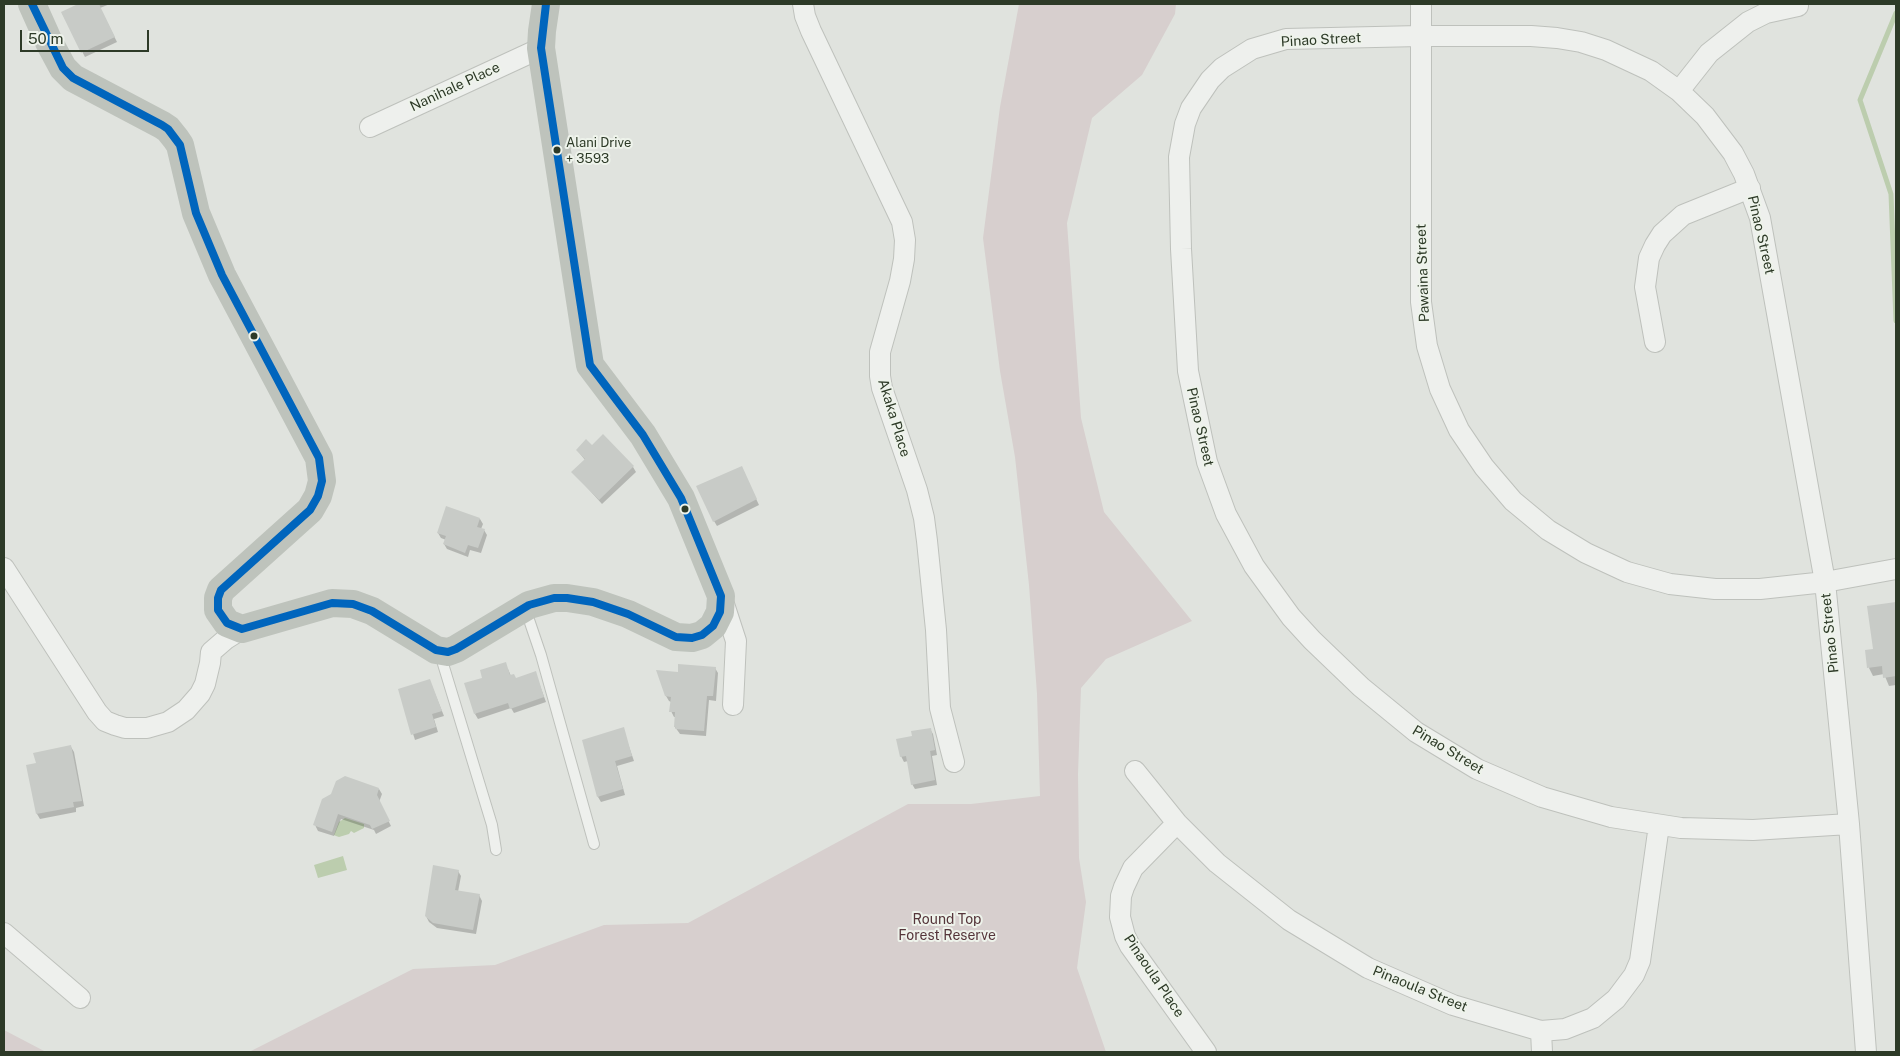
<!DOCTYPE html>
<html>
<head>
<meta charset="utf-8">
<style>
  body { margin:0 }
  #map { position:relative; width:1900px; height:1056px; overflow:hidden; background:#e0e3de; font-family:"Public Sans",sans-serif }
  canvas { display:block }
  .frame { position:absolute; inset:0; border:5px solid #2d3a27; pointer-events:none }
  .scale { position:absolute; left:20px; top:30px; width:129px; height:22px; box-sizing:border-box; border:2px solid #2d3a27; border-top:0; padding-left:6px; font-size:15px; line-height:18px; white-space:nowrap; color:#2d3a27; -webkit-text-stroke:4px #eef3eb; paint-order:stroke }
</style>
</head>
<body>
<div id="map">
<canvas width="1900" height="1056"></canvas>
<div class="frame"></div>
<div class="scale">50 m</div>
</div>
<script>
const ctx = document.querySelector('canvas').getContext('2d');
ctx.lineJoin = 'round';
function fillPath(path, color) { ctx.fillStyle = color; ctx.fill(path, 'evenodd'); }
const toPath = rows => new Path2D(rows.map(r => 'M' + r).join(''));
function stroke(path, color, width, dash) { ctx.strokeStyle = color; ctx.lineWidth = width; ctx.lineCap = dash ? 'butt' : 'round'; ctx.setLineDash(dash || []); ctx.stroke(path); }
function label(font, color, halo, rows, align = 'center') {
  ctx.font = font + ' "Public Sans",sans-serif'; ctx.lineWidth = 4; ctx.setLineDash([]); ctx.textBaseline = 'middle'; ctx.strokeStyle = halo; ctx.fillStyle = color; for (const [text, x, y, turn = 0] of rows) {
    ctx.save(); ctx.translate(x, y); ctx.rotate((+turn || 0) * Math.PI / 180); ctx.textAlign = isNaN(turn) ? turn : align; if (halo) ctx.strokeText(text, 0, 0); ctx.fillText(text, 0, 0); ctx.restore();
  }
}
fillPath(toPath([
  [1019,4,1176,4,1175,14,1142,75,1092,118,1067,223,1081,418,1104,512,1192,621,1106,659,1081,688,1078,774,1079,858,1086,902,1077,968,1106,1052,249,1052,413,969,495,965,604,925,688,923,908,804,971,804,1040,796,1037,694,1029,585,1015,457,1000,371,983,238,1000,107],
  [4,1030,46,1052,4,1052]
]), '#d7cfce');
fillPath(toPath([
  [345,818,364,824,364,828,354,833,351,831,349,834,339,837,336,836,334,835,339,822],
  [343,856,347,870,318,878,314,865]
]), '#bccdae');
fillPath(toPath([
  [81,4,110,4,100,8,117,42,85,57,62,13],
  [592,447,633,467,636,472,602,504,573,472,585,460,577,450],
  [744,473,759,505,717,526,714,521],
  [480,519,483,524,481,529,484,530,487,535,481,553,470,550,468,557,447,549,444,544,446,540,441,538,438,533],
  [1896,603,1896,685,1889,686,1884,674,1873,676,1869,668,1874,650,1868,608],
  [715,668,718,673,716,701,709,700,706,736,680,734,675,727,676,717,674,717,671,711,671,702,669,701,666,696,679,673],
  [508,669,511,676,516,679,535,672,546,702,514,713,511,708,478,719,475,714],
  [432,686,444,716,434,719,438,732,415,740,399,690],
  [623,729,634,761,617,766,625,795,601,802,598,797],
  [930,729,933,734,937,755,932,756,937,785,915,789,912,784,908,761,904,762,901,756,913,737],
  [71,747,74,752,84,806,76,808,76,812,40,819,37,814,28,766,37,764],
  [379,789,382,794,379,802,391,826,376,834,374,830,341,819,334,836,318,831,315,825],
  [458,871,461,876,458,892,479,895,482,901,476,934,437,928,429,922,426,916]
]), '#0003');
stroke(toPath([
  [1896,13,1860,100,1891,194,1896,321]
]), '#bccdae', 5);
fillPath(toPath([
  [78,4,99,4,115,37,81,53,61,12],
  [603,434,634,466,599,500,571,472,585,459,576,450,586,439,592,445],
  [742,466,757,499,713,522,696,486],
  [446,506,480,518,477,527,485,529,478,548,468,545,465,553,443,544,446,536,437,533],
  [1896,602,1896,676,1883,678,1882,666,1867,668,1865,650,1873,649,1867,606],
  [506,662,510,675,514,674,516,678,536,671,544,697,510,709,508,703,474,714,464,683,482,678,480,670],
  [678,664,716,667,713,696,707,696,704,731,675,729,676,727,674,727,675,712,669,712,671,697,665,696,656,670,678,672],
  [430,679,442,711,432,714,436,727,411,735,398,689],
  [624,727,632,756,615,761,623,789,597,797,582,740],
  [931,728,935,750,930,751,935,780,911,785,906,756,900,757,896,739,912,736,911,731],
  [71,745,82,801,73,802,74,807,36,814,26,765,36,763,33,753],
  [345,776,379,788,377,795,390,821,372,829,370,825,338,814,332,832,313,825,322,799,331,794,336,781],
  [433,865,459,870,455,890,480,894,473,930,433,923,425,916]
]), '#c8cbc7');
const lane = toPath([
  [525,608,541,655,594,844],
  [440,654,492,825,496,850]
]);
const street = toPath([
  [803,4,805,16,811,31,902,222,905,240,904,259,900,281,880,352,880,376,882,388,917,490,924,518,927,541,936,630,940,708,954,762],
  [1421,4,1421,302,1427,346,1440,389,1459,430,1484,467,1513,501,1548,530,1586,553,1627,572,1670,584,1715,589,1760,589,1825,582,1896,569],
  [1679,91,1709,53,1748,22,1766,13,1798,6],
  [370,127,541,48],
  [1655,342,1645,287,1649,258,1655,245,1662,234,1683,215,1750,188],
  [4,568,97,712,105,721,115,725,125,728,147,728,168,722,186,710,200,694,205,684,210,663,211,652,226,639,242,629],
  [722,598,736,641,733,705],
  [1135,771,1177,823,1217,863,1289,920,1368,968,1453,1005,1541,1031,1565,1029,1593,1018,1616,999,1634,975,1640,961,1659,825],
  [1177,823,1133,868,1124,887,1121,896,1120,917,1125,936,1130,946,1206,1052],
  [1849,824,1753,830,1681,828,1611,817,1542,797,1477,769,1416,732,1361,687,1312,640,1291,617,1254,566,1226,514,1207,462,1188,371,1181,249,1179,157,1185,124,1191,108,1210,80,1222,68,1252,49,1286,39,1420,36,1531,36,1557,38,1581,42,1606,50,1651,71,1679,91,1705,116,1733,153,1744,174,1760,218,1825,582,1849,824,1866,1052],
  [4,933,80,998],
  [1541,1031,1542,1052]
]);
stroke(lane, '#bec1bc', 12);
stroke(street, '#bec1bc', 22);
stroke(lane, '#eef0ed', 10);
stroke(street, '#eef0ed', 20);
stroke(toPath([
  [32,4,49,42,63,68,73,78,162,125,168,129,176,139,180,145,196,213,222,275,319,458,322,481,318,496,310,510,221,590,218,598,218,610,227,623,242,629,332,603,353,604,372,611,436,650,448,652,456,649,529,605,554,598,567,598,593,602,628,614,676,637,692,638,702,635,713,626,720,612,721,596,681,498,643,435,590,365,541,48,542,31,546,4]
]), '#bec3bc', 28);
stroke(toPath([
  [32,4,63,68,73,78,162,125,168,129,180,145,196,213,222,275,319,458,322,481,318,496,310,510,221,590,218,598,218,610,227,623,242,629,332,603,353,604,372,611,436,650,448,652,456,649,529,605,554,598,567,598,593,602,628,614,676,637,692,638,702,635,713,626,720,612,721,596,681,498,643,435,590,365,541,48,546,4]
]), '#0065bd', 8);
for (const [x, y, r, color] of [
  [557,150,4.5,"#2d3a27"],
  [254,336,4.5,"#2d3a27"],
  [685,509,4.5,"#2d3a27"]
]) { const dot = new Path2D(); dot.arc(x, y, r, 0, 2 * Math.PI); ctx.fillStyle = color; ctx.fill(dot); stroke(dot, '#eef3eb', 2); }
label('13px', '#2d3a27', '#eef3eb', [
  ["Alani Drive",566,143],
  ["+ 3593",566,159]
], 'left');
label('14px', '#2d3a27', '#eef3eb', [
  ["Pinao Street",1321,40,-3],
  ["Nanihale Place",455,87,-25],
  ["Pinao Street",1761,235,77],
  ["Pawaina Street",1423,273,-92],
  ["Akaka Place",894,418,73],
  ["Pinao Street",1200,427,77],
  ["Pinao Street",1830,633,-96],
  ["Pinao Street",1448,750,31],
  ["Pinaoula Place",1154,976,56],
  ["Pinaoula Street",1420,989,22]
]);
label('14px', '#55353a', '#eef3eb', [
  ["Round Top",947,920],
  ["Forest Reserve",947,936]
]);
</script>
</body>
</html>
